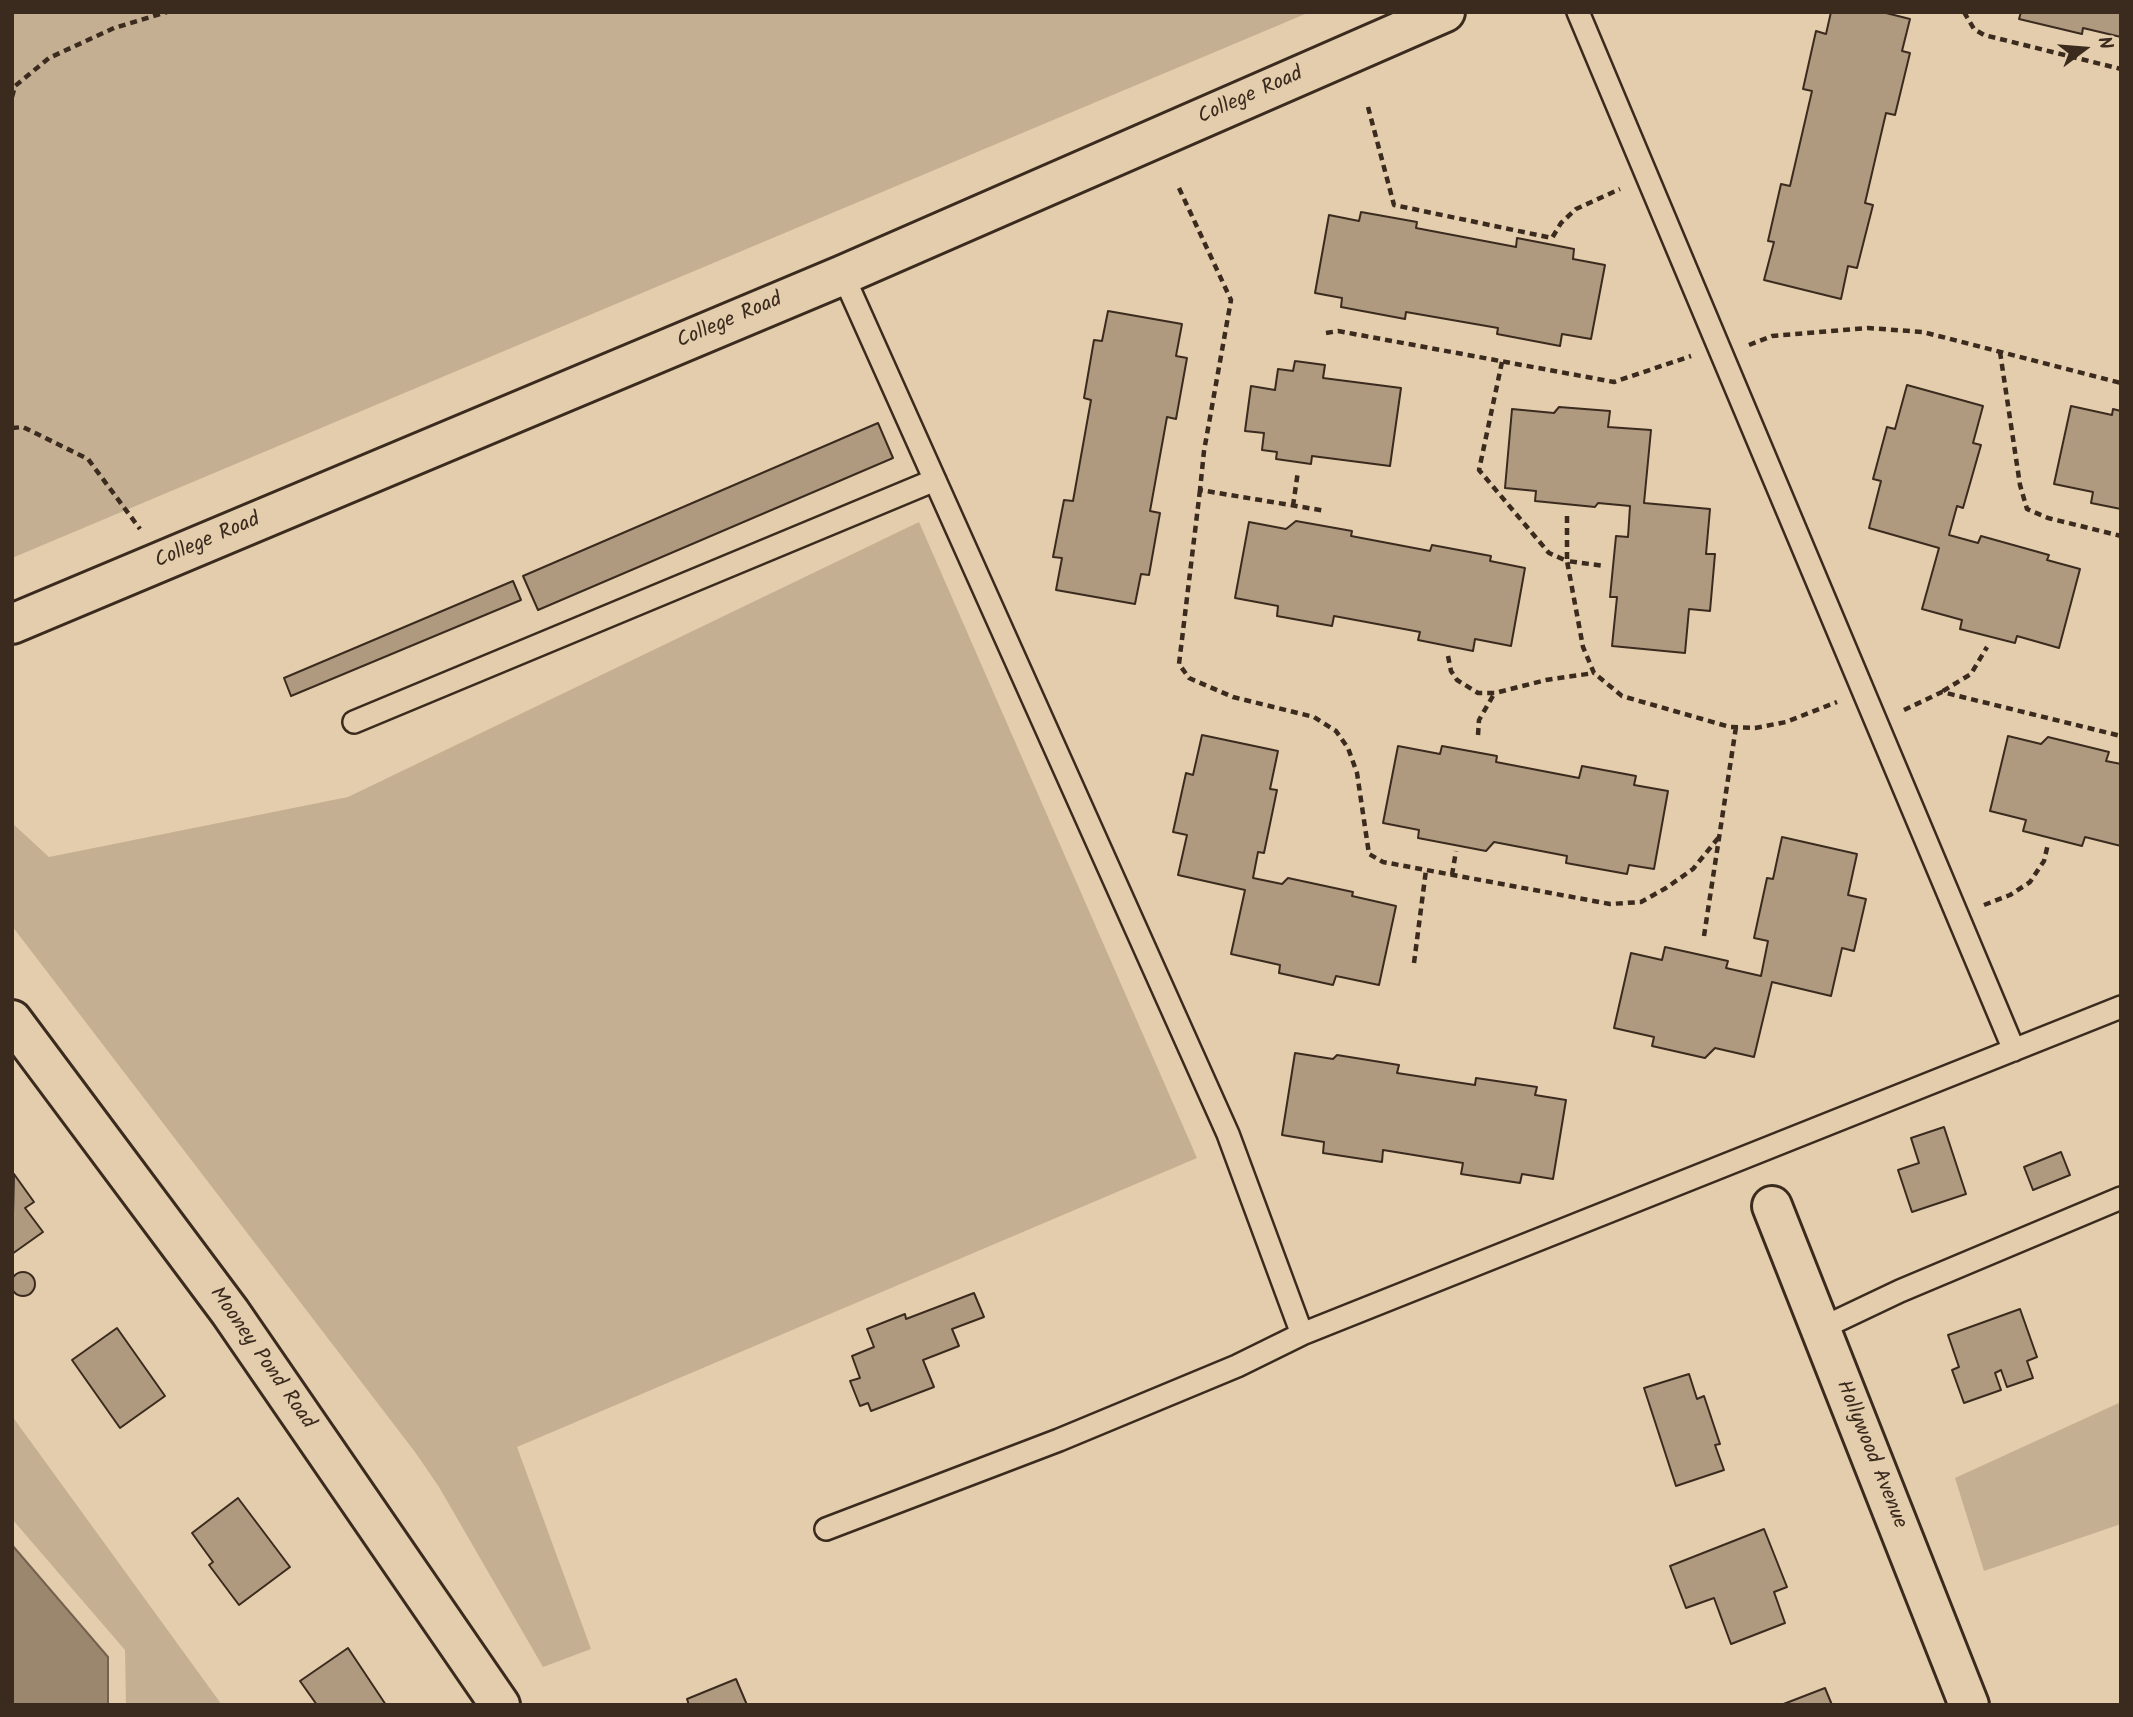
<!DOCTYPE html>
<html>
<head>
<meta charset="utf-8">
<style>
  body { margin:0 }
  #map { position:relative; width:2133px; height:1717px; overflow:hidden; background:#e3cdac; font-family:Kalam,sans-serif }
  canvas { display:block }
  .frame { position:absolute; inset:0; border:14px solid #3b2a1e; pointer-events:none }
  .north { position:absolute; left:2049px; top:14px; width:70px; height:70px; -webkit-text-stroke:5px #e3cdac; paint-order:stroke; rotate:74deg; font-size:19px; font-weight:700; line-height:28px; text-align:center; color:#3b2a1e }
  .north::after { content:''; display:block; margin:auto; width:24px; height:32px; background:#3b2a1e; clip-path:polygon(50% 0,100% 100%,50% 72%,0 100%) }
</style>
</head>
<body>
<div id="map">
<canvas width="2133" height="1717"></canvas>
<div class="frame"></div>
<div class="north">N</div>
</div>
<script>
const ctx = document.querySelector('canvas').getContext('2d');
ctx.lineJoin = 'round';
function fillPath(path, color) { ctx.fillStyle = color; ctx.fill(path, 'evenodd'); }
const toPath = rows => new Path2D(rows.map(r => 'M' + r).join(''));
function stroke(path, color, width, dash) { ctx.strokeStyle = color; ctx.lineWidth = width; ctx.lineCap = dash ? 'butt' : 'round'; ctx.setLineDash(dash || []); ctx.stroke(path); }
function label(font, color, halo, rows, align = 'center') {
  ctx.font = font + ' Kalam,sans-serif'; ctx.lineWidth = 5; ctx.setLineDash([]); ctx.textBaseline = 'middle'; ctx.strokeStyle = halo; ctx.fillStyle = color; for (const [text, x, y, turn = 0] of rows) {
    ctx.save(); ctx.translate(x, y); ctx.rotate((+turn || 0) * Math.PI / 180); ctx.textAlign = isNaN(turn) ? turn : align; if (halo) ctx.strokeText(text, 0, 0); ctx.fillText(text, 0, 0); ctx.restore();
  }
}
fillPath(toPath([
  [12,12,1310,12,12,558],
  [919,522,1197,1158,517,1447,591,1649,543,1667,439,1487,415,1452,12,926,12,823,49,857,348,797],
  [2121,1402,2121,1524,1984,1571,1955,1478],
  [12,1416,222,1705,126,1705,125,1650,12,1519]
]), '#c5af92');
const water = toPath([
  [12,1545,108,1657,108,1705,12,1705,12,1545]
]);
fillPath(water, '#9a876e');
stroke(water, '#74624e', 2);
const building = toPath([
  [1831,12,1882,12,1910,19,1902,51,1910,53,1895,115,1886,113,1865,203,1873,205,1857,268,1848,266,1841,299,1764,280,1774,242,1768,241,1781,184,1790,186,1812,91,1803,89,1816,31,1826,34,1831,12],
  [2021,12,2121,12,2121,37,2083,28,2082,34,2019,19,2021,12],
  [1361,212,1417,222,1416,228,1516,247,1517,238,1574,249,1573,259,1605,265,1591,339,1562,334,1560,346,1497,334,1498,328,1406,312,1405,319,1341,307,1342,298,1315,293,1329,215,1359,221,1361,212],
  [1108,311,1182,324,1176,356,1187,358,1176,419,1167,417,1150,511,1160,513,1149,575,1141,574,1135,604,1056,590,1062,558,1053,557,1064,500,1073,501,1091,400,1084,398,1094,340,1102,341,1108,311],
  [1295,361,1325,365,1323,378,1401,388,1390,466,1312,456,1311,464,1276,459,1277,452,1262,450,1264,433,1245,431,1251,386,1275,390,1278,369,1293,371,1295,361],
  [1907,385,1983,406,1973,443,1981,445,1963,508,1957,506,1949,535,1978,543,1981,536,2049,555,2047,560,2080,569,2059,648,2017,636,2015,643,1960,629,1962,620,1922,609,1939,548,1869,528,1881,481,1873,479,1887,427,1895,429,1907,385],
  [2071,406,2112,415,2113,409,2121,411,2121,509,2091,503,2093,492,2054,484,2071,406],
  [1559,407,1610,411,1608,427,1651,430,1644,503,1710,509,1706,554,1715,554,1710,611,1689,609,1685,653,1612,646,1617,597,1610,597,1616,536,1628,537,1630,506,1598,503,1595,507,1535,501,1536,491,1505,488,1512,409,1554,413,1559,407],
  [878,423,893,458,538,610,523,576,878,423],
  [1296,521,1352,531,1351,536,1430,551,1432,545,1491,556,1490,561,1525,568,1511,646,1475,639,1473,651,1418,640,1420,632,1334,616,1332,626,1277,616,1278,606,1235,598,1249,522,1286,529,1296,521],
  [513,581,521,600,291,696,284,678,513,581],
  [1202,735,1278,751,1270,789,1277,790,1264,853,1258,852,1253,878,1282,884,1288,878,1353,892,1352,896,1396,906,1379,985,1336,976,1333,985,1279,973,1280,965,1231,954,1245,890,1178,875,1187,835,1173,832,1186,773,1193,775,1202,735],
  [2008,736,2041,744,2048,737,2109,752,2106,761,2121,764,2121,846,2085,837,2082,846,2023,831,2026,820,1990,811,2008,736],
  [1398,746,1440,754,1442,746,1497,756,1496,762,1579,778,1582,766,1636,776,1634,785,1668,791,1654,869,1629,865,1627,874,1566,863,1567,856,1494,842,1486,851,1418,838,1419,830,1383,823,1398,746],
  [1782,837,1857,854,1848,895,1866,899,1854,951,1842,948,1831,996,1772,982,1754,1057,1715,1048,1705,1058,1652,1046,1654,1037,1614,1028,1631,953,1662,960,1665,947,1728,961,1726,968,1761,976,1768,941,1754,938,1767,878,1773,879,1782,837],
  [1295,1053,1333,1059,1337,1055,1399,1065,1397,1073,1475,1085,1476,1078,1537,1087,1535,1095,1566,1100,1553,1179,1522,1174,1520,1183,1461,1174,1463,1163,1383,1150,1382,1162,1323,1153,1324,1142,1282,1135,1295,1053],
  [1944,1127,1966,1194,1912,1212,1898,1170,1919,1163,1911,1138,1944,1127],
  [2061,1152,2070,1175,2033,1190,2024,1167,2061,1152],
  [14,1174,34,1202,25,1208,43,1232,12,1254,14,1174],
  '11 1284a12 12 0 1 1 24 0a12 12 0 1 1-24 0Z',
  [974,1293,984,1317,952,1329,959,1346,923,1360,934,1387,871,1411,868,1403,860,1406,850,1381,860,1378,852,1356,874,1347,867,1329,905,1314,906,1319,974,1293],
  [2020,1309,2037,1357,2027,1361,2033,1378,2007,1387,2001,1370,1995,1373,2001,1390,1964,1403,1952,1370,1959,1367,1948,1335,2020,1309],
  [117,1328,165,1396,120,1428,72,1360,117,1328],
  [1689,1374,1697,1399,1704,1396,1720,1444,1715,1445,1724,1470,1676,1486,1644,1388,1689,1374],
  [238,1498,290,1567,239,1605,209,1565,213,1562,192,1533,238,1498],
  [1764,1529,1787,1587,1774,1592,1785,1623,1731,1644,1714,1598,1686,1608,1670,1566,1764,1529],
  [348,1648,386,1705,317,1705,300,1681,348,1648],
  [736,1679,747,1705,689,1705,687,1699,736,1679],
  [1825,1688,1832,1705,1781,1705,1825,1688]
]);
fillPath(building, '#af9a80');
stroke(building, '#3b2a1e', 2);
const service = toPath([
  [1578,12,2014,1050],
  [843,275,1228,1134,1302,1334,2121,1007],
  [354,722,935,480],
  [1820,1329,1900,1291,2121,1198],
  [826,1529,1059,1440,1237,1366,1302,1334]
]);
const minor = toPath([
  [1772,1206,1969,1705]
]);
const tertiary = toPath([
  [12,624,843,275,1445,12],
  [12,1020,230,1312,500,1705]
]);
stroke(service, '#3b2a1e', 26);
stroke(minor, '#3b2a1e', 44);
stroke(tertiary, '#3b2a1e', 44);
stroke(toPath([
  [1964,12,1974,29,1984,35,2121,69],
  [12,97,15,86,49,58,114,28,167,12],
  [1368,107,1394,205,1552,238,1561,223,1576,209,1620,189],
  [1179,188,1231,300,1204,451,1200,490,1326,511],
  [1326,333,1338,331,1614,382,1691,356],
  [1749,345,1772,336,1868,328,1923,332,2121,383],
  [2000,352,2020,485,2027,509,2048,518,2121,536],
  [1502,362,1479,470,1549,553,1567,561,1583,647,1594,673,1622,696,1730,727,1755,728,1786,722,1837,702],
  [12,428,23,427,88,459,140,529],
  [1200,490,1179,664,1189,678,1233,697,1314,717,1336,731,1348,748,1357,773,1369,854,1383,862,1610,904,1641,902,1666,888,1693,869,1719,837],
  [1293,506,1298,471],
  [1567,516,1567,561,1605,566],
  [1448,656,1451,671,1457,680,1478,693,1495,693,1546,680,1594,673],
  [1943,691,1971,674,1987,647],
  [1904,710,1942,692,2121,736],
  [1478,735,1479,720,1494,694],
  [1452,875,1456,851],
  [1984,905,2010,895,2030,882,2044,861,2048,844],
  [1704,936,1736,727],
  [1414,963,1426,870]
]), '#3b2a1e', 4.5, [7, 5]);
stroke(service, '#e3cdac', 21);
stroke(minor, '#e3cdac', 38);
stroke(tertiary, '#e3cdac', 38);
label('21px', '#3b2a1e', '#e3cdac', [
  ["College Road",1251,97,-24],
  ["College Road",730,322,-23],
  ["College Road",208,542,-23],
  ["Mooney Pond Road",261,1359,55],
  ["Hollywood Avenue",1870,1455,68]
]);
</script>
</body>
</html>
